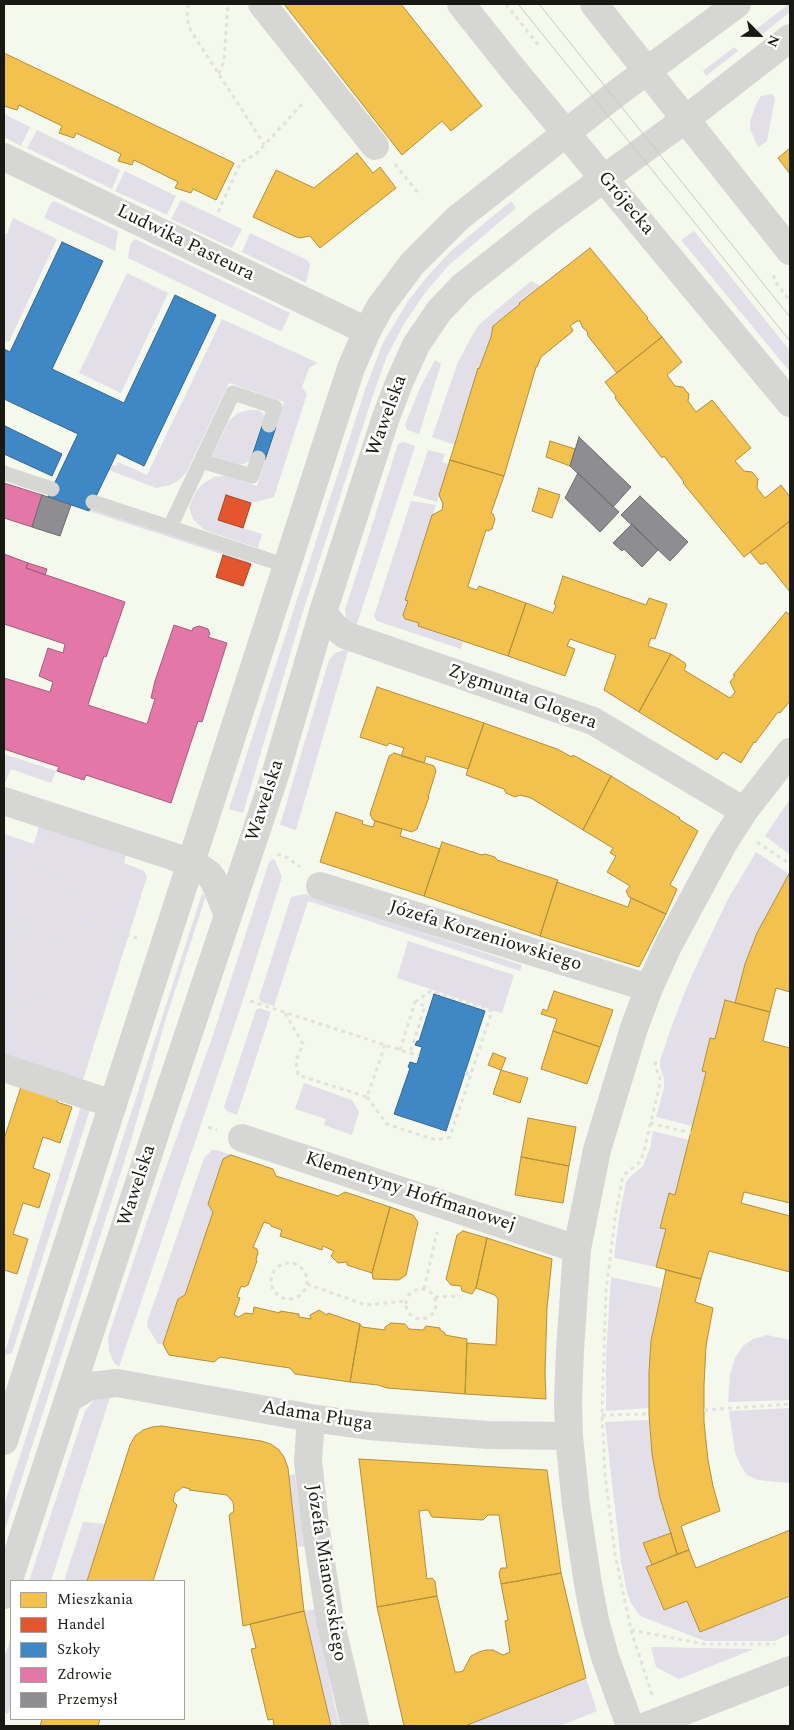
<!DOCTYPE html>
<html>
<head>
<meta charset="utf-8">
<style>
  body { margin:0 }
  #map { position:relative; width:794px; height:1730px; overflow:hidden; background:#f5f8ed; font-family:Spectral,serif }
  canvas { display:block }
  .frame { position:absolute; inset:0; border:5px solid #181912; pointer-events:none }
  .legend { position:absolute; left:10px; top:1580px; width:175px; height:140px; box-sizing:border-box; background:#fff; border:1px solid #a3a3a0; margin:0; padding:6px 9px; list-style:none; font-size:15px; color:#181912 }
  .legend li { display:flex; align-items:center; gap:10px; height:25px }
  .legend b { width:25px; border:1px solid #a3a3a0 }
  .north { position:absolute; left:734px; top:10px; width:50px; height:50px; -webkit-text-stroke:4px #fff; paint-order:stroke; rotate:113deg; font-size:14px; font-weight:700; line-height:20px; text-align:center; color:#181912 }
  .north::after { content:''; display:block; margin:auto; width:18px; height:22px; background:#181912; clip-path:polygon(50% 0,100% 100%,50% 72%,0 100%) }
</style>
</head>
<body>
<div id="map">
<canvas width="794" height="1730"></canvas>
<div class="frame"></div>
<ul class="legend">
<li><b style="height:14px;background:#f2c14e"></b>Mieszkania</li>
<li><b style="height:14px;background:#e4572e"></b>Handel</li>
<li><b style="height:14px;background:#3f88c5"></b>Szkoły</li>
<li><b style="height:14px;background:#e377a8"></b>Zdrowie</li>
<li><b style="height:14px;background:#8d8d92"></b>Przemysł</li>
</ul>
<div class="north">N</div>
</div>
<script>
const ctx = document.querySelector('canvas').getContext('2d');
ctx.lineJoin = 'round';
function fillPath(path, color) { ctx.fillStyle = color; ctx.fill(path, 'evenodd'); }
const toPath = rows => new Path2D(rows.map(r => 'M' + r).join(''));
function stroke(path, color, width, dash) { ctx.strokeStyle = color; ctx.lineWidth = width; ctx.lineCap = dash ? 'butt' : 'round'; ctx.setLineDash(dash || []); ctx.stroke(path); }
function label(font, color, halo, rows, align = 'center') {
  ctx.font = font + ' Spectral,serif'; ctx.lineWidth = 5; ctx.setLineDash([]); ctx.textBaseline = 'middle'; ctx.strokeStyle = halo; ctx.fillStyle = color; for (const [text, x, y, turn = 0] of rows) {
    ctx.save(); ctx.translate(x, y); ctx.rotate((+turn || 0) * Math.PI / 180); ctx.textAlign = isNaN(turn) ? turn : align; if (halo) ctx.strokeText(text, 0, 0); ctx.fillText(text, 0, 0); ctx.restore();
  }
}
fillPath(toPath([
  [789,4,790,12,760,36,755,30],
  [734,47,738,51,706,76,703,71],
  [772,94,775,98,767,141,758,147,750,129,750,122,756,104,761,96],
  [4,114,30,127,21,146,4,137],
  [37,130,120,170,112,189,27,148],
  [125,171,176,196,167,215,115,191],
  [181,200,242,229,232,248,171,219],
  [54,201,118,231,115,251,44,218,51,203],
  [511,201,516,208,448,266,425,293,404,324,387,356,373,395,303,611,243,813,229,809,366,387,383,343,408,301,426,278,451,251],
  [13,218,57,239,9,342,4,340,4,233,7,234],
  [694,231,790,351,790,372,681,240],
  [250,233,307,260,310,265,306,283,242,252],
  [135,239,290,313,282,330,280,331,128,258,130,245],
  [127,273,168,293,121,393,79,373],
  [531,281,540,286,519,302,520,304,493,325,491,337,479,369,478,369,455,445,432,437,458,362,473,334,479,325,494,312],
  [222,319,318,363,309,368,302,387,307,394,274,497,251,503,226,495,218,520,262,534,258,548,204,530,193,519,189,507,196,491,204,483,214,477,226,476,257,486,284,402,229,383,186,473,179,480,170,485,156,488,109,470,112,464,116,466,118,462,147,475],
  [435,360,441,364,419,434,407,430,405,425,420,388],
  [249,410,258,410,263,413,264,416,250,460,244,464,238,464,212,456,229,421,238,413],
  [403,442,415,446,355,630,347,622,345,610,398,444],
  [428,450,445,454,442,462,449,464,437,502,413,495],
  [411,501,436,505,405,599,408,601,403,615,405,619,419,623,418,626,463,642,461,649,377,621,374,616],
  [90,508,248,560,252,564,89,511],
  [344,650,348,651,296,830,280,825,329,660,335,653],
  [4,754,56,771,51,783,11,769,5,783,4,783],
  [790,799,790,855,765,836],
  [39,826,126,854,124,863,144,871,147,877,82,1083,4,1057,4,834,34,844],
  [756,852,789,874,757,933,745,964,735,1003,715,1039,710,1038,702,1070,706,1072,692,1126,656,1117,664,1088,664,1079,660,1067,660,1061,671,1028,688,984,709,939,728,899],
  [273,859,275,860,282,877,243,1000,119,1367,114,1363,109,1351,108,1337,147,1221,213,1035,269,862],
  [202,894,206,896,167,1015,130,1144,4,1533,4,1505],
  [305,894,522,965,520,971,308,901,274,1006,261,1002,259,998,291,897],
  [408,941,514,975,502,1013,397,978],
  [259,1008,271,1012,237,1115,227,1111,224,1107,256,1010],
  [304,1083,352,1100,359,1112,352,1135,324,1125,326,1119,295,1109],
  [82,1102,90,1110,12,1353,4,1355],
  [653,1131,689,1140,675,1195,669,1194,660,1227,666,1229,656,1267,614,1258,619,1218,626,1182,630,1177,643,1166,650,1148],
  [212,1150,217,1150,231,1155,223,1159,208,1204,213,1212,185,1295,178,1299,163,1344,158,1344,147,1326,148,1320,204,1158],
  [611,1277,661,1288,651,1341,649,1372,649,1408,606,1411,606,1356],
  [767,1335,790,1340,790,1400,728,1402,730,1375,735,1358,743,1346,753,1339],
  [111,1394,51,1581,29,1581,85,1411,94,1400,99,1397],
  [790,1408,790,1483,758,1480,747,1475,741,1466,735,1453,729,1411],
  [649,1420,652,1454,660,1498,671,1533,644,1543,652,1565,646,1567,663,1610,687,1601,700,1632,790,1596,790,1634,774,1641,705,1641,640,1616,631,1603,627,1592,621,1561,605,1422],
  [295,1474,304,1546,297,1547,289,1475],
  [83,1522,105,1524,87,1581,64,1581],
  [315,1609,335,1707,340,1726,331,1726,304,1611],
  [11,1636,11,1702,8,1714,4,1712,4,1659],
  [651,1647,754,1649,679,1679,656,1667],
  [586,1678,597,1711,560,1726,465,1726]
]), '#e2dfe9');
const homes = toPath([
  [284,4,401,4,482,106,451,131,442,121,402,155,284,4],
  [4,53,234,163,216,200,193,189,191,193,175,188,178,182,134,160,132,165,118,161,121,154,76,133,74,138,59,133,62,126,19,105,17,110,4,106,4,53],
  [790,148,790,174,778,158,790,148],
  [357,153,373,173,380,167,396,188,320,248,310,236,300,238,294,236,253,217,276,170,314,188,357,153],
  [590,248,648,318,647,319,662,337,617,373,588,336,587,331,583,328,580,321,577,321,570,326,573,330,572,332,541,357,537,367,536,367,504,476,450,460,478,368,479,369,491,337,493,326,520,304,519,303,590,248],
  [662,337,682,362,667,375,675,386,683,387,686,391,689,394,688,401,696,412,712,400,751,448,735,461,744,471,752,472,758,479,757,488,765,498,781,485,790,497,790,521,744,557,683,483,684,482,664,456,662,458,615,398,616,396,605,382,662,337],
  [550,441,575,449,570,466,546,457,550,441],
  [450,460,504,476,491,513,493,514,495,519,492,529,488,531,486,530,468,586,468,587,477,590,479,586,526,603,508,656,418,626,419,623,405,619,403,615,408,601,405,600,432,515,442,510,443,504,439,495,450,460],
  [539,488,560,495,552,518,532,511,539,488],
  [790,521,790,592,766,562,763,564,760,564,750,552,790,521],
  [563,576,646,605,649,598,667,604,655,639,651,638,648,646,671,654,639,712,604,690,616,655,570,639,567,646,575,649,565,676,508,656,526,603,553,613,556,605,554,604,563,576],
  [786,612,789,614,790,613,790,701,780,713,778,712,755,743,754,742,741,763,723,752,717,760,639,712,671,654,685,663,686,666,684,670,730,698,735,692,730,682,735,676,733,675,786,612],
  [377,687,484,723,468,769,426,756,424,763,401,756,404,748,389,743,387,746,360,737,377,687],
  [484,723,557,749,572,757,573,755,611,776,583,830,531,798,520,795,515,797,506,793,504,789,466,775,484,723],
  [394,753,434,766,436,771,428,797,429,797,417,829,412,832,373,820,370,814,389,756,394,753],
  [611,776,680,818,679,819,698,831,670,885,677,889,666,914,629,897,626,891,630,886,607,872,616,856,610,853,613,848,583,830,611,776],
  [336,812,363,821,362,824,373,827,375,821,402,829,400,836,440,849,424,896,320,862,336,812],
  [442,842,482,855,485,854,495,857,497,860,558,880,540,936,424,896,442,842],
  [790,872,790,992,776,988,770,1012,735,1003,745,964,757,933,790,872],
  [557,882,628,907,631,898,666,914,639,967,540,936,557,882],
  [554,991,613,1010,600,1047,553,1031,557,1019,541,1014,543,1009,547,1011,554,991],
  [725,1000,770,1012,763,1041,790,1048,790,1203,744,1192,741,1203,790,1216,790,1272,709,1251,701,1279,656,1267,666,1229,660,1228,669,1193,675,1195,706,1072,702,1071,710,1038,715,1039,725,1000],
  [553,1031,600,1047,587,1084,541,1069,553,1031],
  [493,1053,506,1058,501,1070,488,1065,493,1053],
  [501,1070,528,1078,520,1103,493,1094,501,1070],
  [21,1087,58,1098,57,1102,72,1107,60,1143,43,1137,33,1168,50,1174,39,1208,23,1203,13,1234,28,1239,17,1274,4,1270,4,1139,21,1087],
  [528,1118,576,1127,569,1166,521,1157,528,1118],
  [231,1155,273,1169,276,1176,338,1196,345,1192,390,1207,372,1273,347,1265,347,1262,338,1263,331,1256,334,1251,323,1246,322,1250,280,1236,282,1230,271,1226,270,1224,264,1222,253,1247,257,1249,258,1253,256,1260,257,1261,248,1285,244,1287,241,1286,237,1297,240,1298,234,1315,239,1317,245,1313,253,1314,254,1307,280,1313,280,1311,299,1314,299,1317,311,1319,310,1315,319,1310,327,1315,328,1313,360,1324,350,1382,295,1374,290,1368,256,1363,220,1357,214,1362,169,1355,163,1344,178,1299,185,1295,213,1212,208,1204,223,1159,231,1155],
  [521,1157,569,1166,563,1203,515,1195,521,1157],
  [390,1207,413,1215,418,1222,406,1275,399,1280,373,1279,372,1273,390,1207],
  [463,1231,487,1238,476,1288,472,1294,462,1291,461,1286,451,1285,446,1279,457,1235,463,1231],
  [487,1238,552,1259,547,1308,545,1373,546,1399,465,1394,467,1343,496,1345,498,1299,495,1295,476,1288,487,1238],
  [666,1270,701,1279,695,1302,713,1308,706,1346,704,1385,704,1422,708,1460,713,1486,720,1511,681,1526,689,1550,677,1554,660,1498,652,1454,649,1414,649,1372,651,1341,666,1270],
  [391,1323,405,1324,409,1329,423,1330,426,1326,440,1328,440,1330,445,1333,445,1335,467,1339,465,1394,387,1388,378,1385,350,1382,360,1324,362,1327,385,1330,385,1327,391,1323],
  [162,1426,261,1441,271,1444,279,1450,284,1457,288,1468,304,1611,243,1626,229,1515,234,1511,233,1502,227,1495,189,1490,190,1489,183,1487,175,1493,173,1501,177,1505,153,1581,87,1581,130,1445,135,1436,143,1430,152,1427,162,1426],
  [359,1459,547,1470,561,1573,501,1584,499,1573,501,1568,507,1568,499,1515,488,1515,483,1520,432,1517,428,1510,419,1511,427,1579,432,1578,435,1581,437,1596,377,1607,359,1459],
  [790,1530,790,1596,700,1632,687,1601,664,1610,646,1567,689,1550,696,1568,790,1530],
  [671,1533,677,1554,652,1565,643,1543,671,1533],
  [561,1573,586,1678,465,1726,404,1726,377,1607,437,1596,455,1672,459,1672,463,1671,471,1656,479,1652,486,1650,493,1650,503,1655,510,1652,505,1621,508,1620,501,1584,561,1573],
  [304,1611,331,1726,274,1726,273,1719,268,1720,251,1649,256,1648,250,1624,304,1611],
  [42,1719,100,1719,98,1726,40,1726,42,1719]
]);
fillPath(homes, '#f2c14e');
stroke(homes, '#b18f3c', 1);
const shops = toPath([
  [226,495,251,503,243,528,218,520,226,495],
  [223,555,251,564,243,586,216,577,223,555]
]);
fillPath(shops, '#e4572e');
stroke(shops, '#a74426', 1);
const schools = toPath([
  [62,242,103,261,52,369,124,403,175,295,216,315,144,466,117,453,89,511,48,497,78,434,4,399,4,349,10,352,62,242],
  [263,423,276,427,265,460,252,456,263,423],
  [5,426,62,454,52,476,4,454,4,430,5,426],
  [434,994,485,1011,446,1131,394,1114,410,1068,408,1067,410,1062,417,1064,422,1047,415,1045,417,1041,419,1041,434,994]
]);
fillPath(schools, '#3f88c5');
stroke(schools, '#33678f', 1);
const health = toPath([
  [4,483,42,495,32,527,4,518,4,483],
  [4,554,28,563,26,568,125,602,106,657,104,656,88,705,147,724,155,699,151,698,155,681,174,625,192,631,193,628,199,626,208,629,210,634,208,637,227,643,202,722,198,721,171,803,86,775,84,780,57,771,59,767,4,749,4,678,50,692,53,682,39,676,48,648,63,653,65,644,4,624,4,554],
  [28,563,47,569,45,575,26,568,28,563]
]);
fillPath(health, '#e377a8');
stroke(health, '#a65b7b', 1);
const industry = toPath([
  [579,437,631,487,613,507,570,466,579,437],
  [578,473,619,512,600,532,565,498,578,473],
  [42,495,71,505,60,536,32,527,42,495],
  [640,496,688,542,670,561,621,515,640,496],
  [632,524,658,550,642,567,624,549,622,551,613,543,632,524]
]);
fillPath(industry, '#8d8d92');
stroke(industry, '#6a6a6c', 1);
stroke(toPath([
  [188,4,187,18,191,31,264,144],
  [506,4,539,46],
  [219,74,224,61,228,4],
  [395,164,418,193],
  [218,212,241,162,256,154,304,102],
  [774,275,774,280,790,301],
  [757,842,790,864],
  [277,854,288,858,300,867],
  [4,862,23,864,50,872,71,890,87,909,92,920,46,947],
  [92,920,97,934,102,961,109,961,118,932,137,938],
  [4,923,21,925,36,934,46,947,51,965,49,983,38,999,22,1009,20,1005,11,1002,4,1007],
  [11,960,47,844],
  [250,1001,419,1056],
  [285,1013,303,1044,296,1061,298,1075,367,1097,385,1045],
  [4,1022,17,1021,22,1014,22,1009],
  [400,1050,415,1002,425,1006,410,1053],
  [45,1051,65,1042,77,1031,86,1019,98,992,102,961],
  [465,1073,471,1075],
  [367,1097,387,1124,432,1139,445,1139,450,1137,492,1011,431,991,415,1002],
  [650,1123,691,1133],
  [208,1127,217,1130],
  '271 1281a18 18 0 1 1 36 0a18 18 0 1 1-36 0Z',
  [307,1284,366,1305,405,1301],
  '406 1304a15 15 0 1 1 30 0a15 15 0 1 1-30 0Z',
  [424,1289,437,1232],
  [435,1297,460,1296],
  [704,1410,790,1404],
  [602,1415,649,1414],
  [631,1630,704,1644,775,1644],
  [652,1695,631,1630,615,1554,605,1474,602,1415,606,1292,615,1218,622,1180,626,1173,639,1163,643,1155,659,1088,660,1078,655,1066,656,1059]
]), '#e2e3df', 3, [4, 4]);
stroke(toPath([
  [201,461,252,476,258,458],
  [4,473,52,489],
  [93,502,287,566],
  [170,527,233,393,275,407,269,425]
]), '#d6d7d4', 15);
stroke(toPath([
  [262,4,375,146],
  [4,157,367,331],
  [323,612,333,625,345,635,593,721,744,811],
  [4,801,172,856,199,867,209,874,214,881,228,915],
  [320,886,649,988],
  [4,1068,113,1104],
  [242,1138,577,1249],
  [70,1398,90,1386,117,1383,311,1418,368,1426,488,1435,569,1436],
  [311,1418,308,1461,315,1524,330,1620,355,1726],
  [630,1726,605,1657,595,1620,588,1584,576,1505,569,1436,568,1400,570,1350,577,1249,597,1150,634,1028,649,988,669,944,723,844,744,811,790,752],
  [646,1726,790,1670]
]), '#d6d7d4', 28);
stroke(toPath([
  [461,4,512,68,790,403],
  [594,4,790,251]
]), '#d6d7d4', 28);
stroke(toPath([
  [4,1441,334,420,351,368,367,331,380,307,412,264,458,218,613,96,737,4],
  [4,1595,159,1122,276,772,323,612,385,420,399,383,416,345,439,311,463,286,544,222,686,119,790,38]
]), '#d6d7d4', 28);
stroke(toPath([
  [518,4,790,341],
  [539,4,790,317]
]), '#c9c9c7', 1);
label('19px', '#181912', '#fff', [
  ["Grójecka",625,204,50],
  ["Ludwika Pasteura",185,244,26],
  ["Wawelska",388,416,-70],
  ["Zygmunta Glogera",522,698,20],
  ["Wawelska",266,801,-72],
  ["Józefa Korzeniowskiego",485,937,17],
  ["Wawelska",138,1186,-72],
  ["Klementyny Hoffmanowej",410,1193,18],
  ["Adama Pługa",317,1417,9],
  ["Józefa Mianowskiego",325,1573,81]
]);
</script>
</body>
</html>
